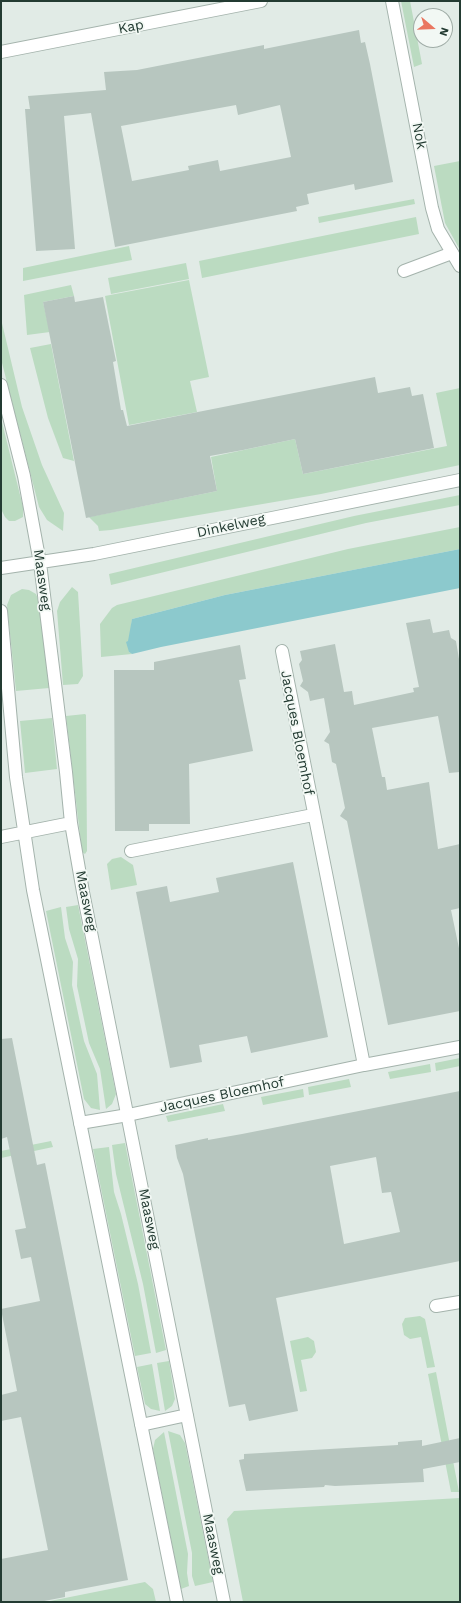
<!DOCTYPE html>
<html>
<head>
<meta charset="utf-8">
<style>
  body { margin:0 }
  #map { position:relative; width:461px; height:1603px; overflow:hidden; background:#e1ebe6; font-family:"Work Sans",sans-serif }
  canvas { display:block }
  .frame { position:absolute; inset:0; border:2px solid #233b32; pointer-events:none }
  .north { position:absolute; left:413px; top:8px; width:40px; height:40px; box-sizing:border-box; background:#f2f8f4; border:1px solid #9faca6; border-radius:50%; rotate:109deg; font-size:11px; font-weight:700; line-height:16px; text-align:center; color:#233b32 }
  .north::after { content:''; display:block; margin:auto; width:14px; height:18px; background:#ea7660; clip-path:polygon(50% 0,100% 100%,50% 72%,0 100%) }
</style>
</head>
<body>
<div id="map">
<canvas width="461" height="1603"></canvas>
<div class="frame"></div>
<div class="north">N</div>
</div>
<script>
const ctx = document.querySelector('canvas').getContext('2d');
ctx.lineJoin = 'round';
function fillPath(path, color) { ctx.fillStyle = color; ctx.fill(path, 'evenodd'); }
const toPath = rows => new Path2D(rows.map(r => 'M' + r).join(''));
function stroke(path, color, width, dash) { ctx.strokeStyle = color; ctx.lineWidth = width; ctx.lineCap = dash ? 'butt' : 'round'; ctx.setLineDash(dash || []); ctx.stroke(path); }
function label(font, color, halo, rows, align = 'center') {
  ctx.font = font + ' "Work Sans",sans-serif'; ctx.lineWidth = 3.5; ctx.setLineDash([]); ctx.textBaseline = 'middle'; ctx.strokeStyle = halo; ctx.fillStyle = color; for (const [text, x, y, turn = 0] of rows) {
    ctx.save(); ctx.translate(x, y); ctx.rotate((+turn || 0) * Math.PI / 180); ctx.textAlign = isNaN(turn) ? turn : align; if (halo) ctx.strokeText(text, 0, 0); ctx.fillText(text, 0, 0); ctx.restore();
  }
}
fillPath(toPath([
  [401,1,410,1,422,64,414,67],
  [460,161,460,250,445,223,434,166],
  [414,199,415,204,319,223,318,217],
  [416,217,419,234,202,278,199,261],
  [129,246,132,260,23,281,23,268],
  [186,263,189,279,111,294,108,278],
  [189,280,209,377,190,381,197,412,129,425,105,296],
  [71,285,74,296,43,302,50,332,27,335,24,295],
  [1,319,22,407,42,465,64,513,63,531,47,520,39,507,1,359],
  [51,344,74,461,63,458,48,418,30,348],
  [460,388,460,465,321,494,111,530,99,531,98,526,89,517,217,491,211,457,295,439,303,474,447,446,436,393],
  [1,418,23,507,23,517,15,521,9,521,5,517,2,511],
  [460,495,460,505,366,523,111,585,109,574,354,516],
  [460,527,460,549,225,595,132,619,129,652,132,654,101,657,100,624,112,608,117,605,348,549],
  [72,587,78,592,83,676,78,684,63,685,57,611,60,602],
  [22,589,29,590,36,594,39,601,49,688,16,691,7,605,11,595],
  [85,714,86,715,87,851,85,854,82,852,66,716],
  [52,718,57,769,25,773,20,721],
  [121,857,133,865,137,885,111,890,107,864,112,859],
  [78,905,116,1094,112,1104,106,1109,100,1069,89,1043,77,986,78,959,69,929,66,907],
  [61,907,65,938,73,962,72,985,84,1041,97,1074,100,1110,91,1108,84,1099,46,911],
  [460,1058,460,1066,436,1071,435,1063],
  [430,1064,431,1072,390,1079,388,1072],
  [349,1079,351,1087,309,1095,308,1087],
  [303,1089,304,1097,263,1105,261,1097],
  [223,1104,225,1111,168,1122,166,1116],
  [51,1141,53,1147,1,1158,1,1151],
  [125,1143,166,1350,156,1353,143,1284,116,1174,112,1145],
  [109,1147,114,1192,121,1214,138,1284,151,1353,135,1356,93,1149],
  [420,1316,425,1319,435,1367,427,1368,421,1337,410,1339,404,1335,402,1324,405,1318],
  [308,1337,314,1341,316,1352,312,1358,301,1360,307,1391,300,1392,290,1341],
  [169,1361,175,1399,172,1406,165,1411,157,1363],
  [152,1364,160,1411,151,1409,145,1404,137,1367],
  [436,1372,459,1492,451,1492,428,1374],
  [168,1431,180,1435,185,1443,213,1582,195,1586,192,1576,192,1553],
  [164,1432,188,1554,187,1573,189,1586,181,1589,153,1449,155,1440],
  [460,1498,460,1602,243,1602,227,1519,234,1511],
  [145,1582,153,1589,156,1602,45,1602]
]), '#bbdbc1');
fillPath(toPath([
  [460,549,460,588,161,647,132,654,129,652,126,642,128,641,132,619,225,595]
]), '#8cc9cd');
fillPath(toPath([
  [359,30,361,43,365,42,370,64,393,182,355,190,354,184,307,194,309,204,296,207,297,211,115,247,91,113,64,116,75,249,36,251,25,109,30,109,28,96,106,90,104,72,137,70,264,45,264,49],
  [236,105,238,115,280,105,291,157,220,171,218,160,188,166,189,170,132,181,121,126],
  [74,296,75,302,103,297,116,361,113,362,121,410,123,410,127,426,375,377,378,393,410,387,412,396,423,394,434,448,303,474,295,439,243,450,210,456,217,491,86,518,43,302],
  [430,619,433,633,449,630,451,638,456,641,460,665,460,772,449,773,438,716,372,728,382,777,385,777,387,790,429,782,438,849,460,844,460,908,451,910,460,953,460,1011,388,1025,347,821,340,816,345,808,336,764,332,762,329,744,324,741,330,732,324,698,310,701,308,692,300,686,303,681,299,664,302,660,300,651,335,644,344,692,352,691,354,705,414,692,413,688,419,687,406,623],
  [240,645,246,679,239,680,253,751,189,764,190,824,149,824,149,831,115,831,114,670,154,670,154,662],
  [293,862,328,1037,251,1053,247,1036,199,1045,202,1062,170,1068,136,892,167,886,170,902,219,892,216,878],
  [12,1038,37,1165,45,1163,128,1580,65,1592,65,1597,39,1602,1,1602,1,1559,48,1550,21,1417,1,1421,1,1395,17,1391,1,1309,40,1301,31,1257,21,1259,15,1230,26,1228,7,1137,1,1139,1,1039],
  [460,1091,460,1261,276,1298,298,1411,249,1421,245,1404,229,1407,183,1174,177,1158,175,1145,208,1138,208,1140,242,1134],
  [376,1157,382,1193,391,1192,400,1232,344,1244,330,1166],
  [460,1438,460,1462,423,1469,424,1482,335,1486,325,1485,324,1487,246,1491,239,1460,244,1459,244,1454,398,1445,398,1442,422,1440,422,1446]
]), '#b7c6bf');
const service = toPath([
  [404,271,452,253]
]);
const minor = toPath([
  [392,1,432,208,438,229,460,266],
  [1,52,261,1],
  [282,651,364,1065],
  [131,851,313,815],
  [80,1123,128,1115,364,1065,460,1047],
  [436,1306,460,1302]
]);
const tertiary = toPath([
  [1,385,24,476,40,563,66,772,71,823,83,892,224,1602],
  [1,568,94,554,460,480],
  [1,611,16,777,33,890,177,1602],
  [1,837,71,823],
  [141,1425,187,1415]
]);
stroke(service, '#a4b3ac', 14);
stroke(minor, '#a4b3ac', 14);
stroke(tertiary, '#a4b3ac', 14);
stroke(service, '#fff', 12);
stroke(minor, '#fff', 12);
stroke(tertiary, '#fff', 12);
label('14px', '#233b32', '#f2f8f4', [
  ["Kap",131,27,-11],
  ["Nok",419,136,79],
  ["Dinkelweg",231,526,-12],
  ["Maasweg",42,580,82],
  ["Jacques Bloemhof",297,733,79],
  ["Maasweg",86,901,79],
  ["Jacques Bloemhof",222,1095,-12],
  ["Maasweg",149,1219,79],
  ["Maasweg",213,1544,79]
]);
</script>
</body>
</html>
